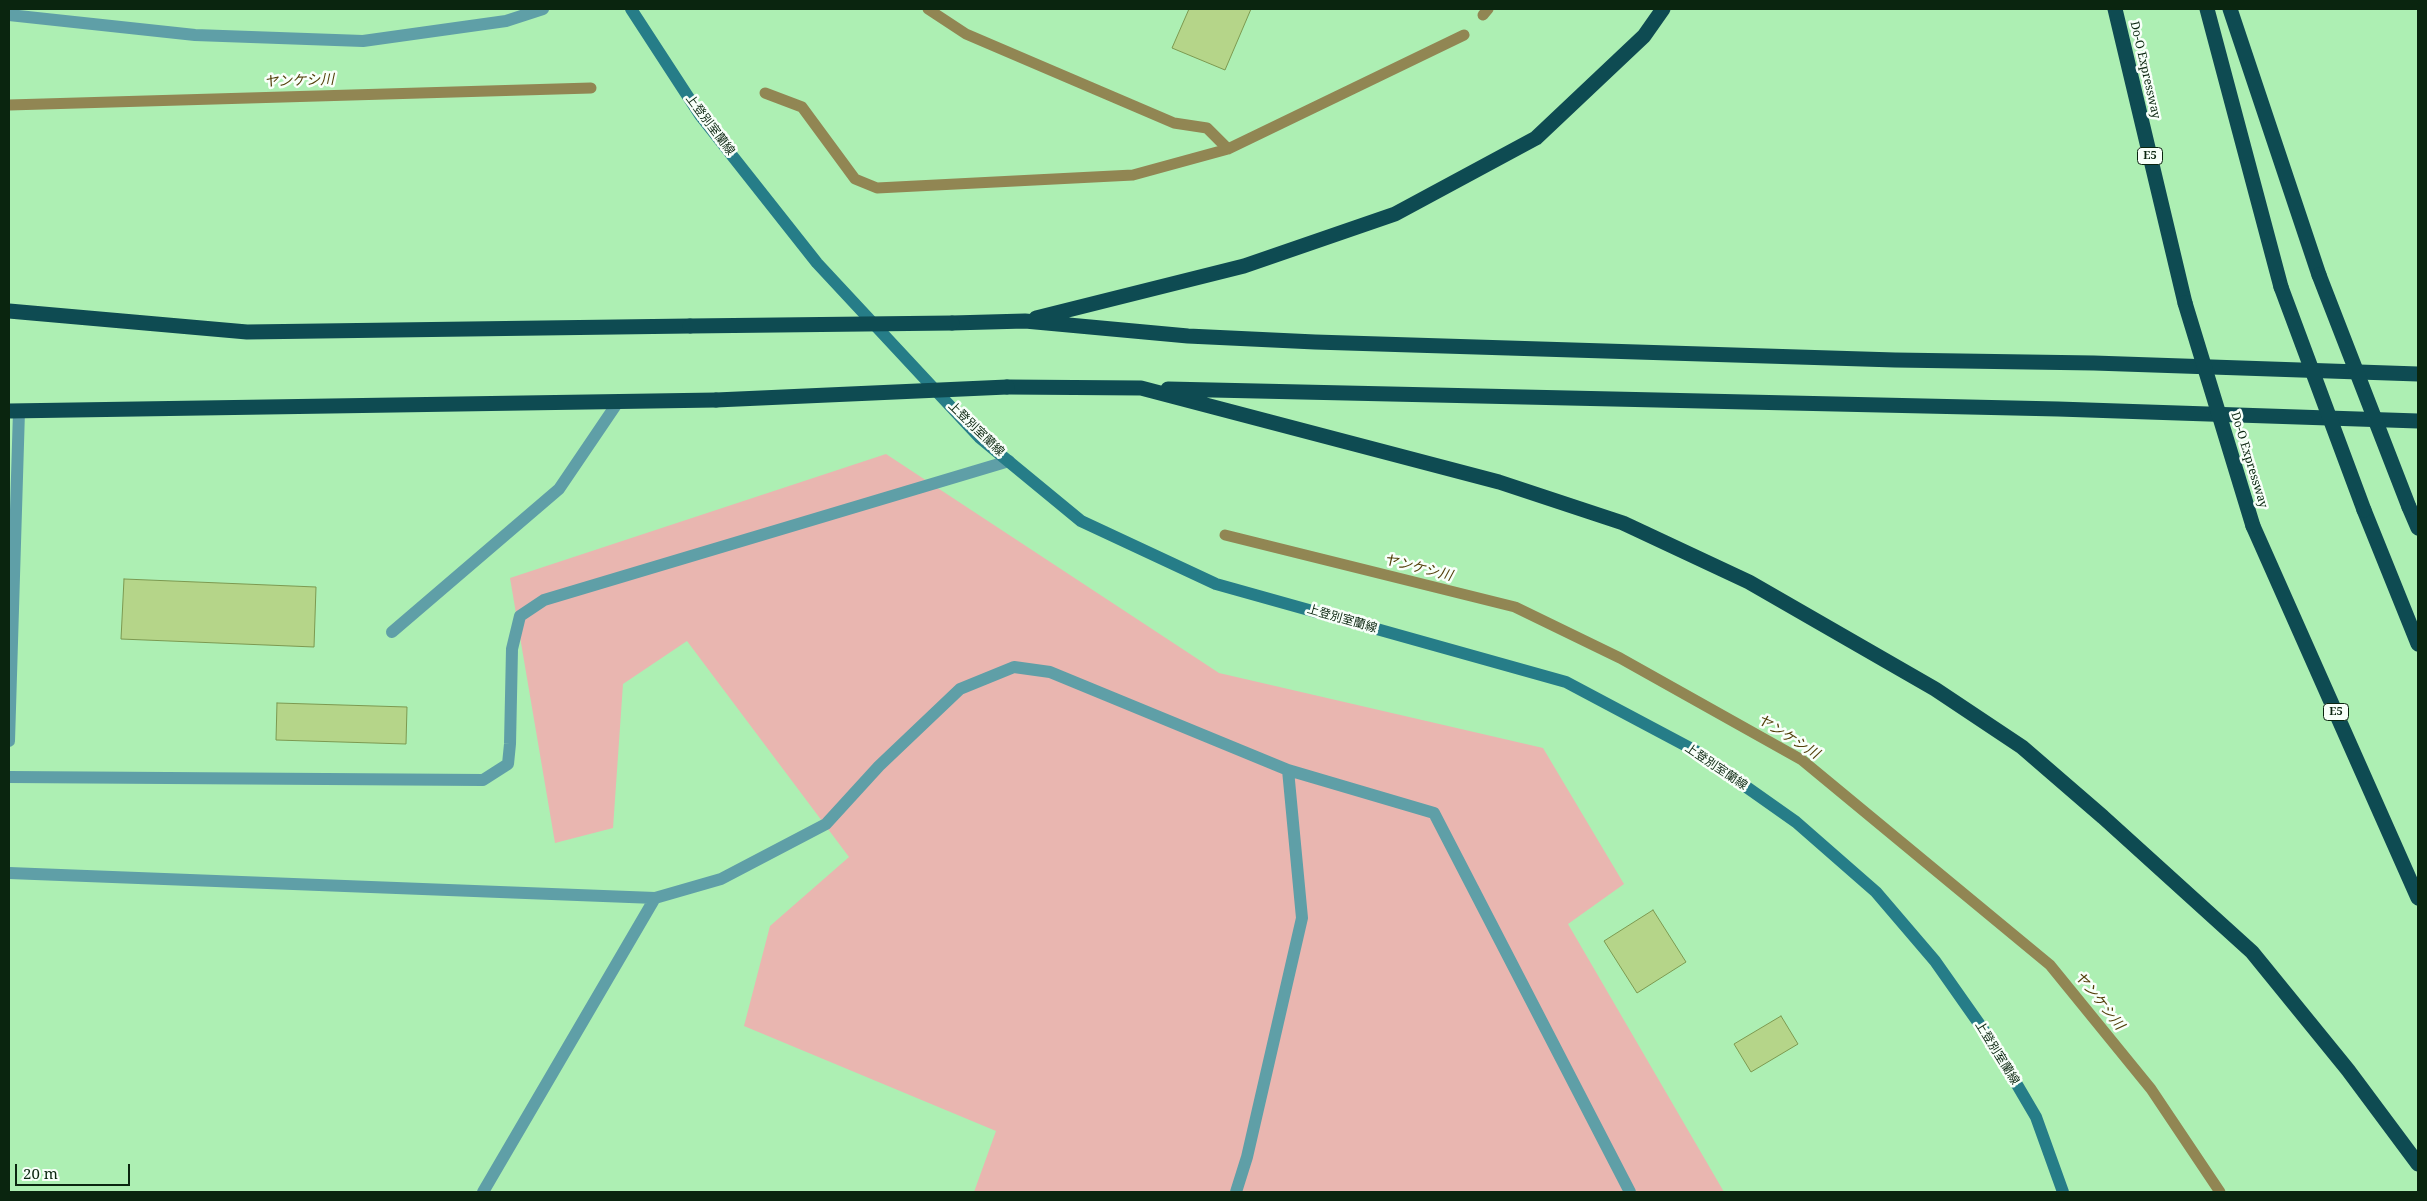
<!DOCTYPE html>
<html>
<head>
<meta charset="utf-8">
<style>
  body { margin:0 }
  #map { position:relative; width:2427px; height:1201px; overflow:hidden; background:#adefb3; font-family:"Noto Serif",serif }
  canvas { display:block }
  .frame { position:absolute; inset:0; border:10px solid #0a250f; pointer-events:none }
  .scale { position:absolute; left:15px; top:1164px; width:115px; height:22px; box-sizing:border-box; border:2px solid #0a250f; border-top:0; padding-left:6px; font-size:15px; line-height:18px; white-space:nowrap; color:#0a250f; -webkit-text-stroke:4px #f8fff9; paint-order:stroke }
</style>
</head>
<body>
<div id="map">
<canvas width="2427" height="1201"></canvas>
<div class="frame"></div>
<div class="scale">20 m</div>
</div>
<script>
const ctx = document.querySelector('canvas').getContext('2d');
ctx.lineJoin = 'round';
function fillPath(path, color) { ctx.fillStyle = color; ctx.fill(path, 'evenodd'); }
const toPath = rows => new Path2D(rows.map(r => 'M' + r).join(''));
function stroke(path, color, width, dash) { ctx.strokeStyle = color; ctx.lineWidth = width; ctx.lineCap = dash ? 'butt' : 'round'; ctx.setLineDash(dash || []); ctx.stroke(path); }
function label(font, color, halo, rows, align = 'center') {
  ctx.font = font + ' "Noto Serif","Noto Sans JP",serif'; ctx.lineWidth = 5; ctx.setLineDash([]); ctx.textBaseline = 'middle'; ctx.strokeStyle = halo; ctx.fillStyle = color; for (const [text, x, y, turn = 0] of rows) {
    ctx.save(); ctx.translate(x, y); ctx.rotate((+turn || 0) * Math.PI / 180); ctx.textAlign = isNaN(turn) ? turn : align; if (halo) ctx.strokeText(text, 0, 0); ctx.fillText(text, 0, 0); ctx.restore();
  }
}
fillPath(toPath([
  [886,454,1219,673,1543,748,1624,884,1568,924,1724,1192,974,1192,996,1131,744,1026,770,926,849,857,687,641,623,684,613,828,555,843,510,578]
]), '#e9b6b0');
stroke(toPath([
  [928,9,966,34,1174,123,1207,128,1228,149],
  [1483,15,1488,9],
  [765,93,802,107,855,179,877,188,1133,175,1228,149,1464,35],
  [9,105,591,88],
  [1225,535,1515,607,1620,658,1802,760,2050,965,2151,1089,2220,1192]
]), '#918653', 11);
const building = toPath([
  [1189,9,1251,9,1225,70,1172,48,1189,9],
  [124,579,316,587,314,647,121,639,124,579],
  [277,703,407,707,406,744,276,740,277,703],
  [1653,910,1686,962,1637,993,1604,941,1653,910],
  [1781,1016,1798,1044,1751,1072,1734,1044,1781,1016]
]);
fillPath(building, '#b5d589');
stroke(building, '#7c9950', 1);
stroke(toPath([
  [392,632,559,489,618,402],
  [9,741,19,411],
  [9,777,483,780,508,764,510,744,512,649,520,616,544,600,1009,461],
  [9,873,655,898],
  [483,1192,655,898,721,879,826,824,879,766,960,689,1014,667,1050,672,1288,770,1434,813,1630,1192],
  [1236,1192,1247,1157,1302,918,1288,770]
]), '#5f9fa7', 12);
stroke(toPath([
  [9,15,195,35,363,41,506,21,543,9]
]), '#5f9fa7', 12);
stroke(toPath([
  [631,9,700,115,817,263,979,437,1081,521,1216,584,1566,682,1694,750,1796,822,1876,892,1935,961,1992,1042,2036,1117,2063,1192]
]), '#267d88', 12);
stroke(toPath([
  [2115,9,2185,303],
  [2207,9,2281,287],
  [2230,9,2319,275],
  [9,311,247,332,690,326],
  [1036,318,1244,266,1395,214,1536,138,1644,36,1663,9],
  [952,323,1025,321,1188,336,1315,342,1895,360,2094,363,2418,374],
  [1007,387,1141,388,1499,482,1623,523,1749,582,1935,689,2022,747,2103,817,2252,952,2348,1070,2418,1164],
  [1168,389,2058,409,2418,421],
  [9,411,716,400],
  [2409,507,2418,528],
  [2364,510,2418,644],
  [2253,526,2418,898]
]), '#0e4b52', 15);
stroke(toPath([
  [2319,275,2409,507],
  [2281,287,2364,510],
  [2185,303,2253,526],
  [690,326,952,323],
  [716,400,1007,387]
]), '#0e4b52', 15);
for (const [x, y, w] of [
  [2150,156,25],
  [2336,712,25]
]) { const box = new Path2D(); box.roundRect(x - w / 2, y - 8.5, w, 17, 4); ctx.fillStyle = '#f8fff9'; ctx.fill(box); stroke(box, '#0a250f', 1); }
label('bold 11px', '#0a250f', null, [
  ["E5",2150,156],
  ["E5",2336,712]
]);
label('12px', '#0a250f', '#f8fff9', [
  ["Do-O Expressway",2145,70,77],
  ["上登別室蘭線",710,125,53],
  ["上登別室蘭線",976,429,44],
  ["Do-O Expressway",2249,460,73],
  ["上登別室蘭線",1342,619,16],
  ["上登別室蘭線",1716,767,34],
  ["上登別室蘭線",1997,1053,58]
]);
label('italic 14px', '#513e08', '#f8fff9', [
  ["ヤンケシ川",299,81,-2],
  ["ヤンケシ川",1418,568,14],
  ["ヤンケシ川",1788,737,32],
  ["ヤンケシ川",2099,1001,51]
]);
</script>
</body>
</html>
